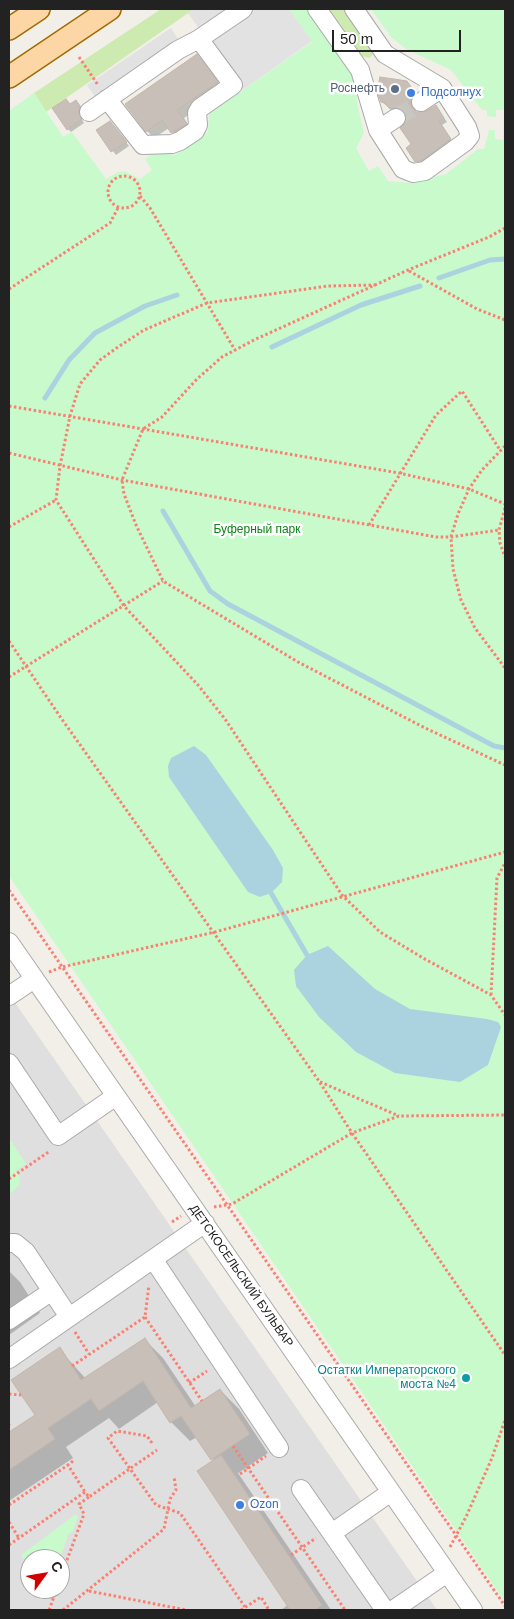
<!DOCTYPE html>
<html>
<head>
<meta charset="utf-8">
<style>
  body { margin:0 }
  #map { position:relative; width:514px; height:1619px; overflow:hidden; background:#f2efe9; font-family:Arial,sans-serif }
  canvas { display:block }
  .frame { position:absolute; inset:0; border:10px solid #222; pointer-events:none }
  .north { position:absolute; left:20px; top:1549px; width:50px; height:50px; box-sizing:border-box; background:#fff; border:1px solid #a7a7a7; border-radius:50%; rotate:58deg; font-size:14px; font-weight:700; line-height:20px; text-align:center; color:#222 }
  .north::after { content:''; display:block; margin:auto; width:18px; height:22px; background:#d40000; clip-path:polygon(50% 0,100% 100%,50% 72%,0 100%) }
  .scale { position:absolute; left:332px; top:30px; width:129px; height:22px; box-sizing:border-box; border:2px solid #222; border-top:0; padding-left:6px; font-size:15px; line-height:18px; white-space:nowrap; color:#222; -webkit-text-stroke:4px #fff; paint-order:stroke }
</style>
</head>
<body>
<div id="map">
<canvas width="514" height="1619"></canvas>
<div class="frame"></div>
<div class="north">С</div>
<div class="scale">50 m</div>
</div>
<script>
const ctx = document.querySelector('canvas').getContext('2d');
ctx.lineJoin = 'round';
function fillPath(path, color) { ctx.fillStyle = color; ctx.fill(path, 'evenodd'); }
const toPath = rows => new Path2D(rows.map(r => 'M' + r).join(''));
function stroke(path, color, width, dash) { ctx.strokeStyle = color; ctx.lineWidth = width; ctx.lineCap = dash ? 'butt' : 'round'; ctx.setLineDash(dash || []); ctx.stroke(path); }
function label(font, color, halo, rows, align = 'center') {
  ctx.font = font + ' Arial,sans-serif'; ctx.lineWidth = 5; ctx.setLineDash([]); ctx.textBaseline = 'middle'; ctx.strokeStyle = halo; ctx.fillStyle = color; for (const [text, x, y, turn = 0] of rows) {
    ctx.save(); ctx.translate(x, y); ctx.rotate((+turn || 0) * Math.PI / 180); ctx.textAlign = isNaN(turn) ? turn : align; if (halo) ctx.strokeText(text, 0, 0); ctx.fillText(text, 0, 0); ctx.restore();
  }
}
fillPath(toPath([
  [9,994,437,1610,9,1610],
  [30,1559,60,1559,60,1589,30,1589]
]), '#e0dfdf');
fillPath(toPath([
  [161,9,194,9,46,112,34,93],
  [329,9,344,9,373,49,372,56,369,58,362,56]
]), '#cdebb0');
fillPath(toPath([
  [289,9,308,9,355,75,357,103,364,133,356,148,369,171,378,166,388,181,410,183,446,174,478,149,484,149,489,130,495,130,495,139,503,140,504,110,496,110,496,117,487,116,487,110,482,110,451,70,406,49,391,37,371,9,505,9,505,1602,9,876,9,111,34,93,63,137,72,132,106,179,118,172,125,171,140,179,152,170,145,159,155,152,175,155,208,132,209,114,312,42],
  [9,1138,26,1164,16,1171,20,1178,19,1186,9,1194],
  [76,1514,78,1517,73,1531,68,1535,60,1559,30,1559,30,1573,21,1555]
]), '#c8facc');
fillPath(toPath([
  [194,9,289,9,312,41,243,90,188,13],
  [171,28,178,39,95,97,87,85]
]), '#e2e2e2');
fillPath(toPath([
  [194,746,206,755,273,850,283,868,282,882,271,893,260,897,248,892,169,777,168,766,171,758],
  [328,946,375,989,410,1009,487,1019,498,1022,501,1027,488,1065,460,1082,395,1073,356,1052,319,1017,296,986,294,970,307,955]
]), '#aad3df');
fillPath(toPath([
  [197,56,224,90,184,118,193,132,180,140,169,128,154,138,147,131],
  [410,86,418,98,413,106,415,111,422,114,436,106,447,122,442,125,453,143,420,165,416,161,405,111,394,112,382,102],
  [71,105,79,105,83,111,81,118,84,123,71,132,68,129],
  [114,126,129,146,116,155,98,131],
  [9,1271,20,1282,40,1313,9,1335],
  [144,1339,163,1358,196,1407,220,1390,239,1409,268,1453,238,1473,331,1610,281,1610,288,1605,214,1461,197,1437,190,1441,171,1422,158,1402,119,1429,109,1418,66,1447,73,1458,9,1501,9,1434,36,1416,59,1349,86,1379]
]), '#0003');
stroke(toPath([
  [439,278,490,260,505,259],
  [272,347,361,305,420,286],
  [45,398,69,360,95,333,145,306,177,295],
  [163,511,210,591,228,604,494,746,505,748],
  [271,893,307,955]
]), '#aad3df', 5);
const building = toPath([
  [197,54,218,82,177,110,187,124,171,133,162,120,146,132,125,104,197,54],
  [380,77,407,81,415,93,410,103,417,112,426,111,436,105,444,118,439,121,451,139,421,161,415,162,406,148,411,144,400,128,406,122,405,113,400,108,390,109,385,103,381,102,377,91,380,77],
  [66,99,70,104,76,100,80,106,79,113,82,119,67,130,52,108,66,99],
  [110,121,127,142,111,152,96,130,110,121],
  [145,1338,191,1408,220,1389,250,1434,211,1460,181,1416,170,1423,143,1381,99,1411,91,1399,48,1428,55,1439,9,1470,9,1432,35,1415,11,1380,60,1347,81,1380,145,1338],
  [221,1455,322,1605,315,1610,290,1610,197,1471,221,1455]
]);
fillPath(building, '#c7bfb8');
stroke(building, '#c4b6ab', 1);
stroke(toPath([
  [396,118,421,102]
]), '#c8c6c1', 18, [18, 9]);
const minor = toPath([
  [317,9,360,70,378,130,403,169,413,173,425,171,465,142,470,136,467,127,442,88,385,54,354,9],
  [107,99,143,145,172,144,180,141,195,131,198,125,197,113,200,108,233,85,199,39],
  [421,102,442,88],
  [89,112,178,50,199,39,243,9],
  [378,130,396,118],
  [9,942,473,1610],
  [9,996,34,979],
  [9,1063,58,1136,116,1096],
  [9,1243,15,1243,26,1252,69,1317],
  [153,1259,279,1448],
  [9,1320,52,1291],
  [9,1359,205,1223],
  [301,1489,385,1610],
  [332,1533,391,1492],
  [393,1610,447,1573]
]);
const major = toPath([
  [9,29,39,9],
  [9,77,110,9]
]);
stroke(minor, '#a9a9a9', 20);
stroke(major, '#a06b00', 24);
stroke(toPath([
  [79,57,98,85],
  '108 192a16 16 0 1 1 32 0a16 16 0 1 1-32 0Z',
  [140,196,150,208,235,350],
  [505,228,489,237,408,270,254,340,222,357,197,379,162,417,143,429,122,480,124,494,136,525,163,581,298,662,425,728,505,765],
  [409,271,477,309,505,320],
  [376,285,328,286,207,303,144,330,118,347,100,360,80,384,70,416,60,466,56,500,124,606,198,685,225,719,342,895,380,932,423,958,491,995,505,1015],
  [9,289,110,223,118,208],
  [9,406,399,473,469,489,505,504],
  [505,446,482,470,469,489,458,514,451,537,453,569,461,600,475,628,505,668],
  [9,453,122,480,436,537,451,537,499,530],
  [505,508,499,530,500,543,505,557],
  [369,525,436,415,462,391,500,450],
  [9,527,56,500],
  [9,641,61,718,319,1081,352,1133,505,1355],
  [9,677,163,581],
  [9,890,505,1606],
  [49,972,62,967,215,932,505,852],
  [491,995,497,878,505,863],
  [320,1082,399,1116],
  [9,1179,50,1151],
  [214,1207,232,1204,352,1133,399,1116,505,1115],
  [172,1222,181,1216],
  [145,1317,202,1401],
  [75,1332,89,1354],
  [72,1366,145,1317,149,1285],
  [189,1383,207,1371],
  [9,1394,21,1395],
  [9,1424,9,1425],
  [152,1443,147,1436,117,1431,108,1438,156,1505,180,1513,245,1607],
  [233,1446,345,1610],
  [73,1461,68,1465,85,1492],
  [240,1474,266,1456],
  [9,1505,68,1465],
  [9,1522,19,1538],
  [9,1545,85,1492,89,1497,157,1450],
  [450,1547,466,1517,492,1458,505,1420],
  [291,1555,316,1538],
  [60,1579,84,1514,79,1504,89,1497],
  [89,1591,186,1610],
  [49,1610,57,1589],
  [63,1610,164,1529,170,1499,176,1490,174,1476],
  [241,1610,261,1597,269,1610]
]), '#fa8072', 3, [2.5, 2.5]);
stroke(minor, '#fff', 18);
stroke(major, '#fcd6a4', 21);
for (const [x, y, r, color] of [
  [395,89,5,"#5c6f8a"],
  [411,93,5,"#3f7fe0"],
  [466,1378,5,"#0f9aa8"],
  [240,1505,5,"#3f7fe0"]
]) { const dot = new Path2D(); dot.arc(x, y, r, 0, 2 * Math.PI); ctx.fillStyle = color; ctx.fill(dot); stroke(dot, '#fff', 2); }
label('12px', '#4e5e75', '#fff', [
  ["Роснефть",385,89]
], 'right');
label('12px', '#366cbe', '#fff', [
  ["Подсолнух",421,93],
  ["Ozon",250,1505]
], 'left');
label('12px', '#0c8416', '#fff', [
  ["Буферный парк",257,530]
]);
label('12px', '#222', '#fff', [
  ["ДЕТСКОСЕЛЬСКИЙ БУЛЬВАР",241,1276,55]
]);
label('12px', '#0d838f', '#fff', [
  ["Остатки Императорского",456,1371],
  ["моста №4",456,1385]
], 'right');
</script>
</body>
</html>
